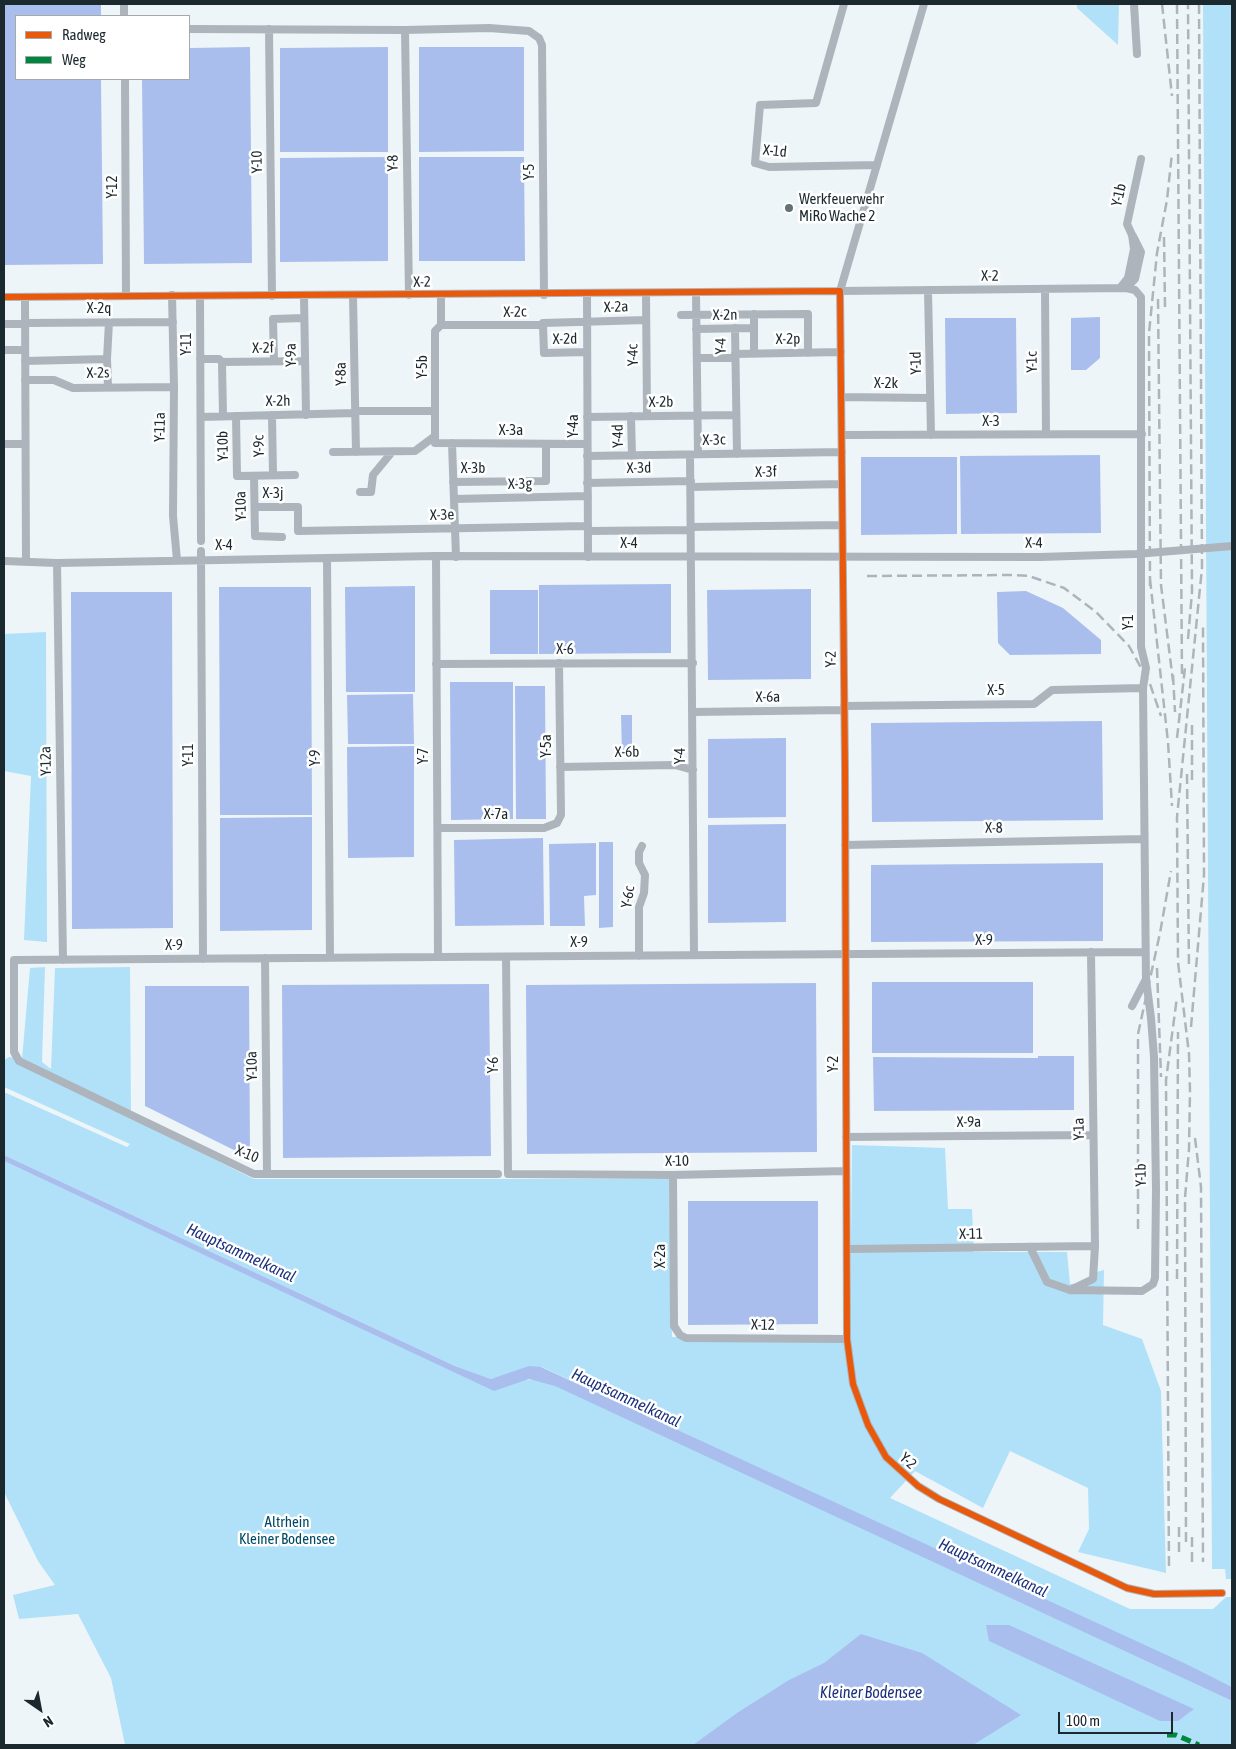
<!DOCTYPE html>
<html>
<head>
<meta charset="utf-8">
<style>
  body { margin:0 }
  #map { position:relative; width:1236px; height:1749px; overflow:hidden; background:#eef5f8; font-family:"Asap Condensed",sans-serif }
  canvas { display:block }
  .frame { position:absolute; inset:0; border:5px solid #1b282e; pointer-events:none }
  .legend { position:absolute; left:15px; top:15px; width:175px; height:65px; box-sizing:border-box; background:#fff; border:1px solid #a4a9ab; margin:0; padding:6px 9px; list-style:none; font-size:15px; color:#1b282e }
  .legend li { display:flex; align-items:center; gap:10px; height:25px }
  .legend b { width:25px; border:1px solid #a4a9ab }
  .north { position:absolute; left:15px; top:1684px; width:50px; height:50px; -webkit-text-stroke:4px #fff; paint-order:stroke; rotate:147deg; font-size:14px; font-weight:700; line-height:20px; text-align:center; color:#1b282e }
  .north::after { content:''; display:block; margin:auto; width:18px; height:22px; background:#1b282e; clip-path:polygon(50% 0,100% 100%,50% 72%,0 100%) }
  .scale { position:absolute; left:1058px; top:1712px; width:115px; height:22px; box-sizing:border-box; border:2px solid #1b282e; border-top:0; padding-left:6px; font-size:15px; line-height:18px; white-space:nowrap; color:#1b282e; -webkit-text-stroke:4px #fff; paint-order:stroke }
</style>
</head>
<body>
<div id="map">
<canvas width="1236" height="1749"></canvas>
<div class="frame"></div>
<ul class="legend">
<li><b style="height:6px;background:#e8590c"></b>Radweg</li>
<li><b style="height:6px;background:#00873e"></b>Weg</li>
</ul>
<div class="north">N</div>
<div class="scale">100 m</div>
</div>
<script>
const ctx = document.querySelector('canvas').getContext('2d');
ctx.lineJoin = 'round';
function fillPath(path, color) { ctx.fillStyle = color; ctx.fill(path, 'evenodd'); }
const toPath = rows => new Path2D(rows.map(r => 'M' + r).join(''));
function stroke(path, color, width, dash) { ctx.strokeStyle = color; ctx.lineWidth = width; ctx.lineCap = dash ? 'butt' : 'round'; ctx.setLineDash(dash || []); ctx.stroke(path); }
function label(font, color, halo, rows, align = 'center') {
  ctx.font = font + ' "Asap Condensed",sans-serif'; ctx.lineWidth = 5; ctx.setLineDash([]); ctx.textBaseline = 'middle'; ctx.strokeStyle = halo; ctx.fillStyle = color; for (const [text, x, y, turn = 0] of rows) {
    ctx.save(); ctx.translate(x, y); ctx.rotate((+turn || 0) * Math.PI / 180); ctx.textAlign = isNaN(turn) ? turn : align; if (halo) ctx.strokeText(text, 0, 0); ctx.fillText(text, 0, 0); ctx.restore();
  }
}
fillPath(toPath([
  [1077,4,1119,4,1118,45,1077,8],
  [1203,4,1232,4,1232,1579,1226,1579,1225,1569,1212,1569],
  [46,632,47,942,24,940,31,776,4,771,4,634],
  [45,967,42,1062,51,1069,55,968,130,967,131,1118,254,1179,669,1179,672,1337,850,1340,852,1145,945,1148,948,1209,972,1209,974,1252,1067,1252,1070,1284,1092,1283,1096,1272,1104,1270,1103,1325,1142,1339,1161,1391,1166,1573,1078,1552,1089,1529,1088,1488,1010,1451,983,1508,915,1471,890,1498,1130,1609,1213,1609,1226,1597,1232,1597,1232,1687,542,1367,491,1379,455,1366,4,1155,4,1092,127,1147,130,1144,4,1087,4,1060,9,1057,22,1059,30,968],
  [4,1161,493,1389,522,1380,543,1379,1232,1701,1232,1745,125,1745,111,1678,78,1614,19,1619,13,1595,55,1585,38,1561,4,1492]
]), '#b0e1f9');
fillPath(toPath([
  [4,4,101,4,101,16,16,16,16,79,101,79,103,264,4,265],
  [250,47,252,263,144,264,142,79,189,79,189,48],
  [388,47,388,152,280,152,280,48],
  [419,47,524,47,524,151,419,152],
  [388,157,388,261,280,262,280,158],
  [419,157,524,157,525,261,419,261],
  [1100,317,1100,358,1086,370,1071,370,1071,318],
  [945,318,1016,318,1017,413,946,414],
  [1100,455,1101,533,961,534,960,456],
  [861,457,957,457,957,534,861,535],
  [671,584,671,653,539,654,539,585],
  [415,586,415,692,346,692,345,587],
  [219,587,311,587,312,815,220,815],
  [811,589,811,679,708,680,707,590],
  [490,590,538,590,538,654,490,654],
  [1026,591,1063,608,1101,640,1101,654,1010,655,998,643,997,592],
  [71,592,172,592,173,928,72,929],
  [450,682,513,682,513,819,451,820],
  [515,686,545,686,546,819,516,819],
  [413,694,414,744,348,744,347,695],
  [621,715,632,715,632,754,622,754],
  [1102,721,1103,820,872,822,871,723],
  [786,738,786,817,708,818,708,739],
  [414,746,414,857,348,858,347,747],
  [312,817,312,930,220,931,220,818],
  [786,824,786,922,708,923,708,825],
  [543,838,544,925,455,926,454,840],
  [599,842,613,842,613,927,599,928],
  [596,843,596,895,584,896,585,926,550,926,549,844],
  [1103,863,1103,941,871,942,871,865],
  [872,982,1033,982,1033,1053,872,1053],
  [816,983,817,1152,527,1154,526,985],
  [489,984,491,1156,283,1158,282,985],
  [145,986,249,986,250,1158,145,1106],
  [1038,1056,1074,1056,1074,1110,874,1111,873,1057,1038,1058],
  [4,1155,455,1366,491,1379,529,1366,541,1367,1184,1663,1232,1687,1232,1701,555,1386,529,1379,494,1391,4,1161],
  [688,1201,818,1201,818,1324,688,1325],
  [986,1625,1009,1625,1194,1709,1178,1721,1160,1721,989,1641],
  [861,1634,922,1653,1021,1715,973,1745,693,1745,737,1713,789,1680,824,1663]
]), '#a9beed');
stroke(toPath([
  [124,4,124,16],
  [844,4,816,103,760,105,755,163,769,167,877,165],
  [924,4,840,291,1126,288,1135,290,1141,297,1141,647,1146,668,1143,688,1146,979,1132,1006],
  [1134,4,1137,54],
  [189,29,405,30,489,28,529,31,539,38,542,45,544,295],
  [269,29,272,296],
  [405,30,409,295],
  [125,79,126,296],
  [1120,288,1128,278,1134,249,1132,235,1127,224,1141,159],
  [1126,288,1135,279,1141,252,1133,236],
  [928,290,931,435],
  [1045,290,1046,434],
  [646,293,647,416],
  [696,293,698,454],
  [441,294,441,325,435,331,435,443,587,444],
  [587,294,588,557],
  [172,295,174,387,173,516,177,560],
  [200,296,201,541],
  [304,296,306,415],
  [353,296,356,452],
  [4,297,840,291,845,770,847,1339,853,1384,868,1425,886,1457,918,1486,939,1499,1127,1588,1154,1594,1222,1593],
  [25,297,26,562],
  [681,315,808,314,808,353],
  [25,323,173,322],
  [4,324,25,324],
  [441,325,543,325,543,323,646,320],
  [543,325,544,353,587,352],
  [735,328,737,454],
  [696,329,754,328],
  [4,350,24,350],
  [754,353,754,314],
  [735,354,841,352],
  [697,358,735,358],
  [107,359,109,322],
  [200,359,219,359,222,362],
  [25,361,107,359,108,387],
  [274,361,273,319,304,318],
  [25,380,54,380,73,388,174,387],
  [841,397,930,398],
  [355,411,435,411],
  [272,415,273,475],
  [223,416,222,362,305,361],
  [236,416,237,476,295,475],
  [631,416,632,456],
  [201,417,355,413],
  [587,417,736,415],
  [842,435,1142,434],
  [452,443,456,557],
  [4,444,25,444],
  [333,452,415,451,435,436],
  [690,455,694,955],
  [587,456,842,452],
  [254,476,255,536,282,537],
  [453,482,546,481,546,444],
  [587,483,691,481],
  [691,487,842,484],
  [360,492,371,492,373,475,392,452],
  [454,499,588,496],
  [255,507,298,507,298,531,588,526],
  [691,527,842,525],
  [588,531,691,530],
  [201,551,203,959],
  [436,556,438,956],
  [327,558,330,958],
  [4,561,57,563,436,556,1040,557,1136,554,1232,546],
  [57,563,63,960],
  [436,664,693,663],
  [844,706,1034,704,1052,690,1143,688],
  [693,712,844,710],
  [560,767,675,765,693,770],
  [438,828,544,828,557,823,561,815,559,663],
  [845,845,1144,839],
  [639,956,639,907,644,893,645,875,639,863,639,852,642,846],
  [506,957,508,1174,673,1175,846,1171],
  [265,958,267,1174],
  [846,1137,1092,1135],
  [498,1174,254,1174,19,1061,14,1052,14,960,1145,952],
  [673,1175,674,1326,680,1335,686,1338,847,1339],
  [1030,1247,1047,1282,1070,1290,1142,1291,1153,1284,1155,1278,1156,1190,1154,1057,1151,1018,1146,979],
  [847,1249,1095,1246],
  [1070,1290,1093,1279,1095,1246,1091,952]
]), '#adb4bb', 8);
stroke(toPath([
  [1162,4,1172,96],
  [1177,4,1182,676],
  [1164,237,1165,307],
  [1158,299,1161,585,1173,681],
  [867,576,1014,575,1029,576,1064,588,1096,612,1129,646,1150,684,1161,716],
  [1150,579,1168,742,1172,806],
  [1150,586,1149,333,1157,253,1167,200,1172,153],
  [1188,639,1192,592,1188,4],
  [1173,675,1175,712],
  [1192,725,1192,783],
  [1177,738,1185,668],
  [1187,774,1189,969],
  [1157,968,1161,1077],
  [1191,1027,1204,875,1203,625],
  [1195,1138,1201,1187,1203,1562],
  [1138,1229,1138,1034,1160,933,1171,871],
  [1177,1279,1178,1032],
  [1186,1542,1185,1198,1189,1149,1190,1091,1189,1054,1178,962,1177,817,1202,568,1199,4],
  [1179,1552,1179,1524],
  [1192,1562,1192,1534],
  [1169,1566,1166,1080,1177,997]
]), '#aeb5ba', 2.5, [10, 5]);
stroke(toPath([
  [1167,1735,1176,1735,1199,1745]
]), '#00873e', 5, [10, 5]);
stroke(toPath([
  [4,297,840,291,845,770,847,1339,853,1384,868,1425,886,1457,918,1486,939,1499,1127,1588,1154,1594,1222,1593]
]), '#e8590c', 6);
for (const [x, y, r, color] of [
  [789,208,5,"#657075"]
]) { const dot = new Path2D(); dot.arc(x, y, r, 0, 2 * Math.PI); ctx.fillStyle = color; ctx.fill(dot); stroke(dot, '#fff', 2); }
label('15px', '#1b282e', '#fff', [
  ["X-1d",775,151,6],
  ["Y-10",257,162,-91],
  ["Y-8",393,163,-91],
  ["Y-5",529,172,-90],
  ["Y-12",112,187,-90],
  ["Y-1b",1119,195,-77],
  ["X-2",990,276,-1],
  ["X-2",422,282,-2],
  ["X-2a",616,307,-2],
  ["X-2q",99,308],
  ["X-2c",515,312,-1],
  ["X-2n",725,315,-1],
  ["X-2d",565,339,-1],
  ["X-2p",788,339,-1],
  ["Y-11",186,344,-90],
  ["Y-4",721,346,-91],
  ["X-2f",263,348,-1],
  ["Y-9a",291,355,-91],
  ["Y-4c",633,355,-91],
  ["Y-1c",1032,362,-91],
  ["Y-1d",916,363,-91],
  ["Y-5b",422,367,-90],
  ["X-2s",98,373,-2],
  ["Y-8a",341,374,-91],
  ["X-2k",886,383],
  ["X-2h",278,401,-1],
  ["X-2b",661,402,-1],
  ["X-3",991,421],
  ["Y-4a",573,426,-90],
  ["Y-11a",160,427,-89],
  ["X-3a",511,430],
  ["Y-4d",618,436,-91],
  ["X-3c",714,440,-1],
  ["Y-10b",223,446,-91],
  ["Y-9c",259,446,-91],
  ["X-3b",473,468],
  ["X-3d",639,468,-1],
  ["X-3f",766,472,-1],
  ["X-3g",520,484,-1],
  ["X-3j",273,493],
  ["Y-10a",241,506,-91],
  ["X-3e",442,515,-1],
  ["X-4",629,543],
  ["X-4",1034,543,-1],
  ["X-4",224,545],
  ["Y-1",1128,622,-90],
  ["X-6",565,649],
  ["Y-2",831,659,-91],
  ["X-5",996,690],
  ["X-6a",768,697,-1],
  ["Y-5a",546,746,-90],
  ["X-6b",627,752,-1],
  ["Y-11",188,755,-90],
  ["Y-7",423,756,-90],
  ["Y-4",680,756,-90],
  ["Y-9",315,758,-90],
  ["Y-12a",46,761,-91],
  ["X-7a",496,814],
  ["X-8",994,828,-1],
  ["Y-6c",628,897,-81],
  ["X-9",984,940],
  ["X-9",579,942],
  ["X-9",174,945],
  ["Y-2",833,1064,-90],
  ["Y-6",493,1065,-90],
  ["Y-10a",252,1066,-91],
  ["X-9a",969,1122,-1],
  ["Y-1a",1079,1129,-91],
  ["X-10",247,1154,22],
  ["X-10",677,1161,-1],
  ["Y-1b",1141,1175,-91],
  ["X-11",971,1234,-1],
  ["X-2a",660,1256,-90],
  ["X-12",763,1325,1],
  ["Y-2",908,1461,42]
]);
label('15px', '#1b282e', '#fff', [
  ["Werkfeuerwehr",799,199],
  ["MiRo Wache 2",799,216]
], 'left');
label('15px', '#004a65', '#fff', [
  ["Altrhein",287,1522],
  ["Kleiner Bodensee",287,1539]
]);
label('italic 16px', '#1b317b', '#fff', [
  ["Hauptsammelkanal",241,1253,25],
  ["Hauptsammelkanal",626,1398,25],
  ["Hauptsammelkanal",993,1568,25],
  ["Kleiner Bodensee",871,1693]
]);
</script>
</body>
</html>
